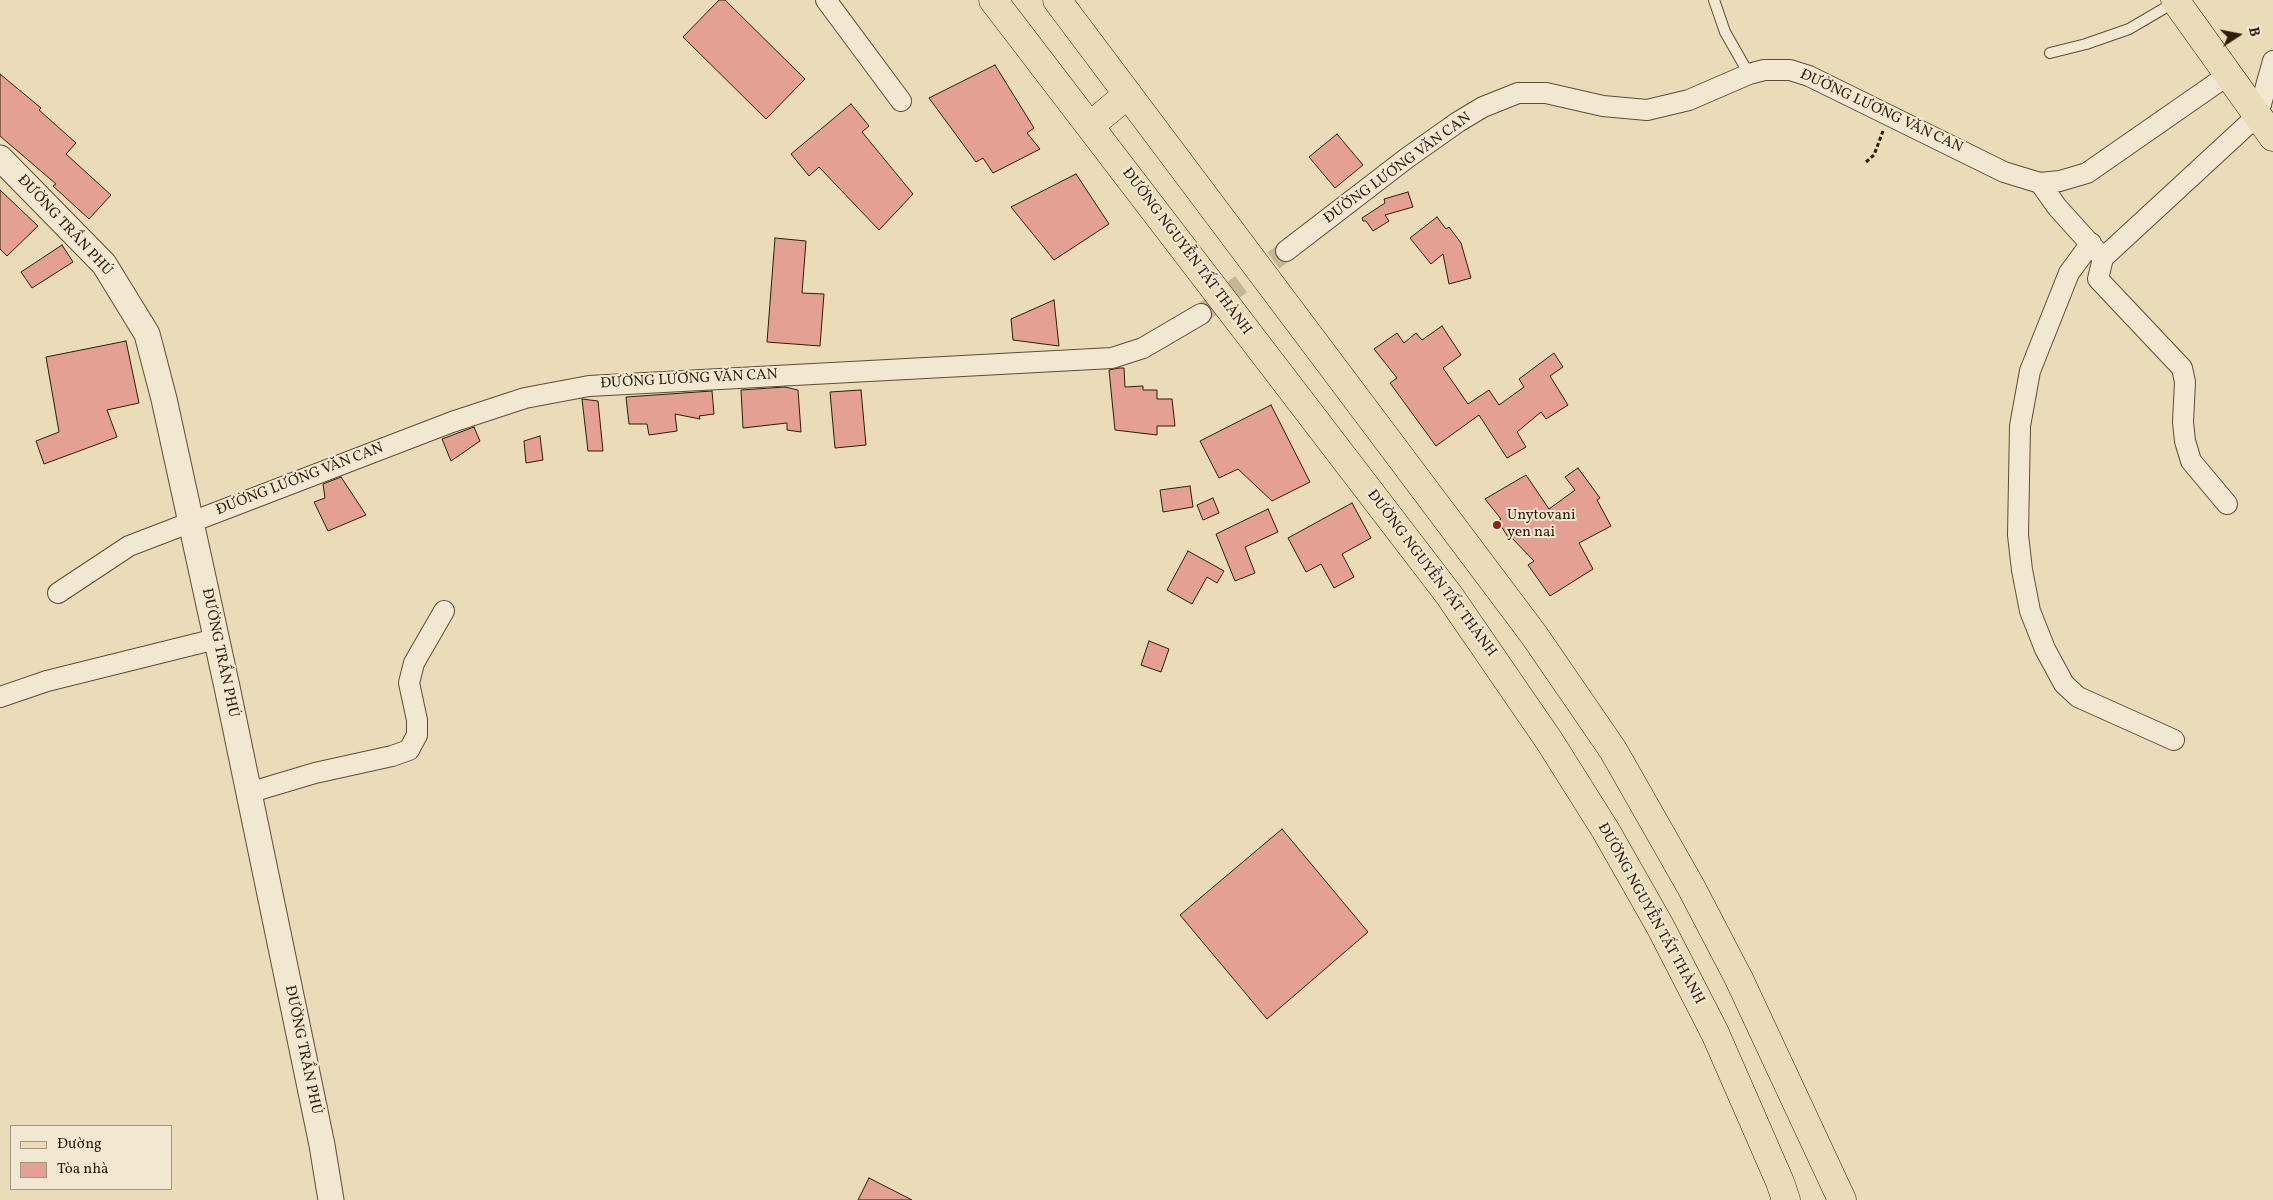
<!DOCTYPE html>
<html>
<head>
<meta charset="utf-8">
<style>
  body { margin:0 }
  #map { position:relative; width:2273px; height:1200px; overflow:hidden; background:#ebdcb9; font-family:Vollkorn,serif }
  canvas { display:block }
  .legend { position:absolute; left:10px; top:1125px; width:162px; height:65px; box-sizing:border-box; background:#f2e8d2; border:1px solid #a49781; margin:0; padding:6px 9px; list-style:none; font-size:15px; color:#2e1d07 }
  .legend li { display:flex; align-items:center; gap:10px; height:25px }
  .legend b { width:25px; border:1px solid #a49781 }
  .north { position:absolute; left:2213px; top:10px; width:50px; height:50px; -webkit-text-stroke:4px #f2e8d2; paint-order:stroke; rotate:79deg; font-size:14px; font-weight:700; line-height:20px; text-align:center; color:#2e1d07 }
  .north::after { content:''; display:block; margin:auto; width:18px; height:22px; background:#2e1d07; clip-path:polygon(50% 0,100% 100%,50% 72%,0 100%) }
</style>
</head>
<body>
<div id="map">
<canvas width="2273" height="1200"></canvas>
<ul class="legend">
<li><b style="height:6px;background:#ebdcb9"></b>Đường</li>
<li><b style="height:14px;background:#e4a092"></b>Tòa nhà</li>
</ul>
<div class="north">B</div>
</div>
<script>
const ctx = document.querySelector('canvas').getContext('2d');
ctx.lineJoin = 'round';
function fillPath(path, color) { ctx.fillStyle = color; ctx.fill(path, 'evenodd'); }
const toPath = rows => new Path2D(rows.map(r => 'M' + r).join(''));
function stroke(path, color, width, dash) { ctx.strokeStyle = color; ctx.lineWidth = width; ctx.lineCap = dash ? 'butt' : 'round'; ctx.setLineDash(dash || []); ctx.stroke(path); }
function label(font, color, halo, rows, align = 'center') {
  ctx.font = font + ' Vollkorn,serif'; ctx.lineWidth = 4; ctx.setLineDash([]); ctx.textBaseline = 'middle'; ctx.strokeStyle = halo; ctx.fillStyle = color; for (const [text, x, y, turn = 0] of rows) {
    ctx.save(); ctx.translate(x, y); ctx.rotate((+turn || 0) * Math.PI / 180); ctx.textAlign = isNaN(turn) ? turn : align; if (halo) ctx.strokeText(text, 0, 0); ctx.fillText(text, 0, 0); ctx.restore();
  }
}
const building = toPath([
  [719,0,725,0,805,79,766,119,683,37,719,0],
  [995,65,1034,128,1027,133,1040,149,993,173,983,158,976,162,929,98,995,65],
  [0,74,41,108,39,110,76,143,66,154,111,195,89,219,53,186,56,184,0,136,0,74],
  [851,104,869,126,862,132,913,194,879,230,819,167,809,176,791,154,851,104],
  [1337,134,1363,165,1335,188,1309,157,1337,134],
  [1076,174,1109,224,1054,260,1011,207,1076,174],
  [0,190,38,226,7,256,0,249,0,190],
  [1408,192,1413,207,1385,215,1389,221,1373,231,1366,221,1363,221,1362,218,1385,203,1384,199,1408,192],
  [1437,217,1446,229,1449,227,1461,243,1471,278,1449,284,1443,254,1431,264,1410,238,1437,217],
  [775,238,806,241,802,293,824,294,820,346,767,342,775,238],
  [62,245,73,262,32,288,21,272,62,245],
  [1054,300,1059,346,1013,340,1011,319,1054,300],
  [1442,326,1461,355,1443,368,1468,404,1489,390,1499,405,1524,387,1519,379,1554,353,1563,367,1550,376,1568,405,1546,419,1541,412,1517,432,1526,447,1507,458,1479,415,1436,446,1390,383,1397,378,1374,349,1397,333,1404,343,1416,333,1422,340,1442,326],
  [126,341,139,403,107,410,117,437,44,464,36,441,59,432,46,357,126,341],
  [1119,368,1124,368,1125,387,1143,386,1143,390,1157,390,1157,399,1172,399,1175,426,1157,426,1157,435,1115,430,1109,370,1119,368],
  [785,387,798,390,801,432,787,430,787,423,743,428,741,390,785,387],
  [861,390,866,445,835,448,830,392,861,390],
  [712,391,714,414,699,416,700,419,675,414,677,431,649,435,647,424,629,424,626,397,712,391],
  [582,399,598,401,603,451,588,451,582,399],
  [1271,405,1310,482,1272,501,1238,469,1219,478,1200,441,1271,405],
  [474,427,480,441,451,461,442,439,474,427],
  [540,436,543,460,526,463,524,441,540,436],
  [1578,468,1600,498,1597,500,1611,526,1579,543,1593,569,1550,596,1528,565,1534,561,1510,536,1508,537,1498,521,1501,519,1485,499,1526,475,1549,509,1575,490,1565,477,1578,468],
  [341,477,366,515,328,531,314,502,325,498,323,484,341,477],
  [1190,486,1193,507,1163,512,1160,490,1190,486],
  [1213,498,1219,513,1203,520,1197,505,1213,498],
  [1352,503,1371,538,1342,554,1354,577,1334,588,1321,564,1306,572,1288,538,1352,503],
  [1268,509,1278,532,1245,547,1255,573,1235,581,1216,534,1268,509],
  [1188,551,1224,571,1217,583,1207,577,1192,604,1167,590,1188,551],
  [1149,641,1169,649,1161,672,1141,665,1149,641],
  [1282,829,1368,932,1267,1019,1180,915,1282,829],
  [869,1178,912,1200,858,1200,869,1178]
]);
fillPath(building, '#e4a092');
stroke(building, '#2e1d07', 1);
stroke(toPath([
  [1201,314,1286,251]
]), '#c5b695', 20, [20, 10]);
const service = toPath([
  [1714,0,1725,32,1749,74],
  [2050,53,2086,44,2129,29,2175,2]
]);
const minor = toPath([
  [826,0,901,101],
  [2040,183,2057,207,2103,258,2098,279,2182,368,2185,382,2183,422,2185,441,2191,461,2227,504],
  [2091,243,2069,273,2030,371,2020,426,2018,535,2022,570,2030,611,2045,649,2064,684,2078,697,2174,740],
  [1286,251,1407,158,1458,122,1483,107,1518,93,1546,93,1603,106,1647,110,1689,100,1749,74,1764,70,1790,70,1809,76,2004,172,2040,183,2060,181,2087,173,2228,75],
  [2103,258,2258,115,2273,61],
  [58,593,129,546,452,422,525,398,589,386,1112,358,1143,348,1201,314],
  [0,697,47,681,216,639],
  [248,793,315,773,392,756,409,750,417,735,417,720,409,683,414,663,444,611]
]);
const tertiary = toPath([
  [0,158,104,264,147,334,164,399,227,687,322,1145,331,1200]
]);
const primary = toPath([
  [993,0,1449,595,1550,742,1606,831,1660,926,1715,1033,1780,1182,1786,1200],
  [1057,0,1534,635,1613,750,1691,887,1739,979,1842,1200],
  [2175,0,2273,137],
  [1090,126,1128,94]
]);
stroke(service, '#5d4d34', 12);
stroke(minor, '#5d4d34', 22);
stroke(tertiary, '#5d4d34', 27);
stroke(primary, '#2e1d07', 29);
stroke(toPath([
  [1866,162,1874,155,1883,131]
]), '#2e1d07', 3, [4, 2.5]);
stroke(service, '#f2e8d2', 10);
stroke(minor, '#f2e8d2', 20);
stroke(tertiary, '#f2e8d2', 25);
stroke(primary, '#ebdcb9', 28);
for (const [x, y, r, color] of [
  [1497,525,5,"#8f2418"]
]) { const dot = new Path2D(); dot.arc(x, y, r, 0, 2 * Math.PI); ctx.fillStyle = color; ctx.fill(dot); stroke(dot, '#f2e8d2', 2); }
label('15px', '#2e1d07', '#f2e8d2', [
  ["ĐƯỜNG LƯƠNG VĂN CAN",1881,112,25],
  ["ĐƯỜNG LƯƠNG VĂN CAN",1398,169,-36],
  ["ĐƯỜNG TRẦN PHÚ",64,226,47],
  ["ĐƯỜNG NGUYỄN TẤT THÀNH",1186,252,53],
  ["ĐƯỜNG LƯƠNG VĂN CAN",689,380,-3],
  ["ĐƯỜNG LƯƠNG VĂN CAN",300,480,-21],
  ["ĐƯỜNG NGUYỄN TẤT THÀNH",1431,574,53],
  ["ĐƯỜNG TRẦN PHÚ",219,653,78],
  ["ĐƯỜNG NGUYỄN TẤT THÀNH",1650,914,61],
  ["ĐƯỜNG TRẦN PHÚ",302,1050,78]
]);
label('15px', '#2e1d07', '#f2e8d2', [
  ["Unytovani",1507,516],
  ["yen nai",1507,533]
], 'left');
</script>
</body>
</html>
